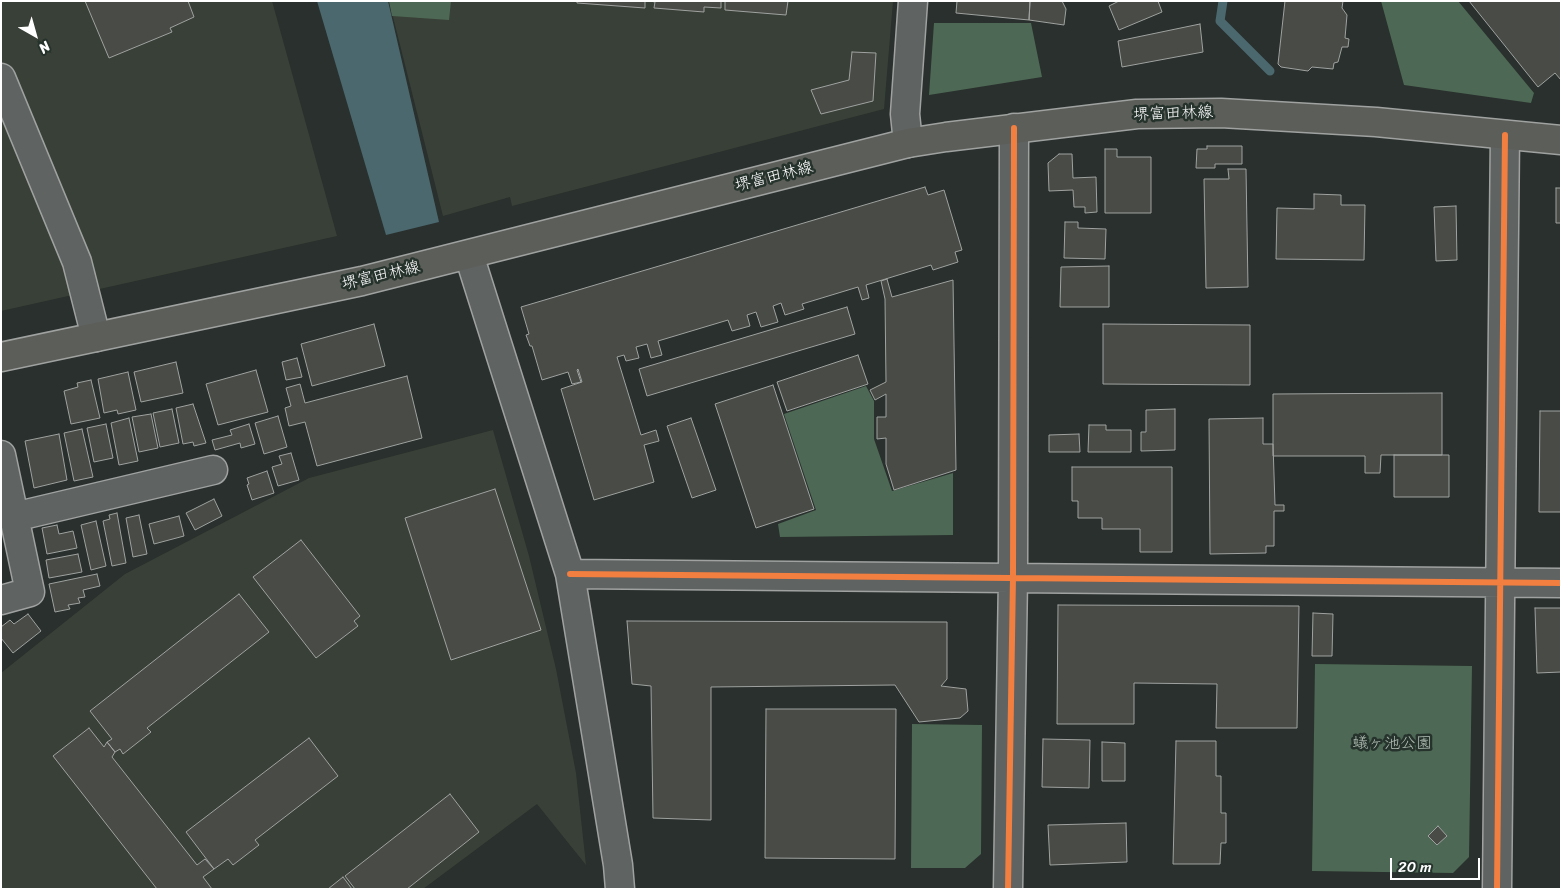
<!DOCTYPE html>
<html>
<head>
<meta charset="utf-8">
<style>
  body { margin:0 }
  #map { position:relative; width:1562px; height:890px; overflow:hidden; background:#29302d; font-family:Sriracha,sans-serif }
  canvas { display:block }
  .frame { position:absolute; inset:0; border:2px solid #fff; pointer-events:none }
  .north { position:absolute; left:10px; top:10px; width:50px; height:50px; -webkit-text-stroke:4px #26332d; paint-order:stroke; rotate:142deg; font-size:14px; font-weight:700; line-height:20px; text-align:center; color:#fff }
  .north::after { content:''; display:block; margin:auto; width:18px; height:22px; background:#fff; clip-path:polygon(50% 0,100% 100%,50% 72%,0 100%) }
  .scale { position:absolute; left:1390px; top:858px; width:90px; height:22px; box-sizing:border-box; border:2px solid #fff; border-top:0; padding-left:6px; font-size:15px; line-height:18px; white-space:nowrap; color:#fff; -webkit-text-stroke:4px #26332d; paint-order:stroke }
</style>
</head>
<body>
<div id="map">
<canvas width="1562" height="890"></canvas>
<div class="frame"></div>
<div class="north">N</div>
<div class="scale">20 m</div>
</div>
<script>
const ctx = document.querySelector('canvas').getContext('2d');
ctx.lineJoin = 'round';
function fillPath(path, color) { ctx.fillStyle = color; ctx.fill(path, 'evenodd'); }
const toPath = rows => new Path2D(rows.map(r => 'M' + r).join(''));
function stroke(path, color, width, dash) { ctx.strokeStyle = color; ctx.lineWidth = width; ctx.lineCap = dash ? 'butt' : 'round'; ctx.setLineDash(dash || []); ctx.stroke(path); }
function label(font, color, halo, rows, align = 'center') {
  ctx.font = font + ' Sriracha,"Klee One",sans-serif'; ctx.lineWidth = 5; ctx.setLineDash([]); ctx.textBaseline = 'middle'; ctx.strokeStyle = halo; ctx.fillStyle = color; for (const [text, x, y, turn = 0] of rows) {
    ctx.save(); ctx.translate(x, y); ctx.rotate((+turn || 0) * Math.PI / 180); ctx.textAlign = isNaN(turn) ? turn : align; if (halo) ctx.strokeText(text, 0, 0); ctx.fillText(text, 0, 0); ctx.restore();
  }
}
fillPath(toPath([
  [1,1,272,1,337,236,1,311],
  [389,1,893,1,884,109,512,206,510,197,443,216],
  [493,430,529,556,556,669,576,773,586,865,537,804,423,889,1,889,1,673,125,574,309,478]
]), '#394037');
fillPath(toPath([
  [389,1,451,1,449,20,392,16],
  [1381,1,1458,1,1534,93,1531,103,1404,85],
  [934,23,1031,23,1042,77,929,95],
  [866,386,874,401,874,439,892,491,953,473,953,535,780,537,778,524,816,510,784,414],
  [1315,664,1472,666,1469,857,1453,873,1312,871],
  [912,724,982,725,981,854,965,868,911,868]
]), '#4d6854');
fillPath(toPath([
  [317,1,388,1,439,222,386,235]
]), '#4b686e');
stroke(toPath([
  [1223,1,1220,21,1270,71]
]), '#4b686e', 9);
const building = toPath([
  [85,1,188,1,194,17,170,28,172,32,109,58,85,1],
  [577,1,645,1,645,8,577,3,577,1],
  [650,1,721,1,721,8,704,7,704,12,654,8,655,2,650,1],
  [725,1,788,1,786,15,725,10,725,1],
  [957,1,1030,1,1029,20,956,13,957,1],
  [1030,1,1062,1,1066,9,1064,25,1029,20,1030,1],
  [1119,1,1158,1,1162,12,1119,30,1109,6,1119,1],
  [1285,1,1343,1,1342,8,1347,15,1345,38,1349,39,1348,47,1342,47,1338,62,1334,63,1333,69,1312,67,1308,71,1281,67,1278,64,1285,1],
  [1469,1,1561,1,1561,80,1555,73,1538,87,1469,1],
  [1200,24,1203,52,1122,67,1118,41,1200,24],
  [852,52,876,53,873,101,821,114,811,90,849,80,852,52],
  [1207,146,1242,146,1242,164,1215,164,1215,168,1196,168,1197,149,1207,149,1207,146],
  [1105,149,1117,149,1117,157,1151,157,1151,213,1105,213,1105,149],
  [1059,154,1072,154,1073,178,1096,177,1097,212,1085,213,1085,207,1074,207,1073,190,1049,191,1048,163,1059,154],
  [1228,169,1246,169,1248,287,1206,288,1204,179,1229,179,1228,169],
  [925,187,928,195,944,190,962,250,955,252,958,262,933,270,931,265,866,285,869,298,862,300,858,287,802,304,804,309,785,315,781,303,773,306,778,322,761,327,756,312,747,315,750,326,732,331,728,320,658,341,662,355,651,358,647,344,636,347,639,358,626,361,624,355,617,357,641,435,656,430,659,441,644,445,654,482,594,500,561,389,582,382,578,369,577,370,581,382,572,384,568,372,542,380,532,346,530,346,526,335,529,334,521,307,925,187],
  [1556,188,1561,188,1561,223,1556,223,1556,188],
  [1314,194,1341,195,1341,205,1365,205,1364,260,1276,259,1277,208,1314,209,1314,194],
  [1456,206,1457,260,1436,261,1434,207,1456,206],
  [1065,222,1078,222,1078,228,1106,229,1105,259,1064,258,1065,222],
  [1109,266,1109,307,1060,307,1061,267,1109,266],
  [887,279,892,297,953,280,956,470,894,490,886,464,886,438,877,439,877,417,886,417,886,394,875,400,870,390,886,382,885,299,881,281,887,279],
  [847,307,855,334,647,396,639,369,847,307],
  [374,324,385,366,312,386,301,344,374,324],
  [1103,324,1250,325,1250,385,1103,384,1103,324],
  [858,355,868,384,787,411,777,382,858,355],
  [297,358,302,377,286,380,282,362,297,358],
  [176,362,183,393,141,402,134,372,176,362],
  [256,370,268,412,218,425,206,384,256,370],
  [128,372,136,410,118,414,117,410,104,413,98,379,128,372],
  [407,376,422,438,317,466,305,422,289,426,285,408,291,406,286,388,300,384,305,403,407,376],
  [91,380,100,418,71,424,64,391,78,387,77,383,91,380],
  [773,385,814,509,756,528,715,404,773,385],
  [1442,393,1442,455,1381,455,1380,473,1365,473,1365,456,1273,456,1273,394,1442,393],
  [193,404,206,443,194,446,193,442,183,444,176,408,193,404],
  [172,409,179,443,160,447,153,413,172,409],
  [1175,409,1175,450,1141,451,1141,432,1146,432,1146,410,1175,409],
  [1540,411,1561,411,1561,512,1539,512,1540,411],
  [151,414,158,448,139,452,132,417,151,414],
  [278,416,287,447,264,454,255,423,278,416],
  [129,418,138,461,119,465,111,423,129,418],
  [691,418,716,490,692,498,667,426,691,418],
  [1263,418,1263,444,1273,444,1275,505,1284,505,1284,511,1274,511,1274,546,1266,546,1266,553,1210,554,1209,419,1263,418],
  [106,424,113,458,94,462,87,428,106,424],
  [249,424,255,444,241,448,240,443,215,450,212,440,232,435,230,430,249,424],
  [1089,425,1106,425,1106,430,1131,430,1131,452,1088,452,1089,425],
  [82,429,93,477,74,481,64,433,82,429],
  [59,434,67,480,34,488,25,441,59,434],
  [1079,434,1080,452,1049,452,1049,435,1079,434],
  [291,453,299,480,278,486,272,467,282,464,279,456,291,453],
  [1394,455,1449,455,1449,497,1394,497,1394,455],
  [1072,467,1172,467,1172,552,1140,552,1140,529,1102,529,1102,518,1078,518,1078,501,1072,501,1072,467],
  [267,471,274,493,252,500,247,485,249,484,247,478,267,471],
  [495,489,541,630,451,660,405,518,495,489],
  [214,499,222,516,195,530,186,513,214,499],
  [117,513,126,563,112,566,103,521,110,519,109,515,117,513],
  [139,515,147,554,133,557,126,518,139,515],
  [179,516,184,536,154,544,149,524,179,516],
  [96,521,106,566,91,570,81,525,96,521],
  [57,525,59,534,73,531,77,548,47,554,42,528,57,525],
  [301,540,360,616,354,621,358,626,316,658,253,577,301,540],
  [78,554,82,572,49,578,46,560,78,554],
  [97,574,100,586,83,590,85,597,78,598,80,603,68,605,70,609,55,612,49,584,97,574],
  [239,594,269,632,147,728,151,732,123,754,120,749,115,752,107,742,112,739,90,711,239,594],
  [1058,605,1299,606,1297,728,1216,728,1217,684,1134,683,1134,724,1057,724,1058,605],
  [1535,608,1561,608,1561,672,1537,673,1535,608],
  [1313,613,1333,614,1332,656,1312,656,1313,613],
  [28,614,41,631,13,653,1,638,1,627,10,620,14,624,28,614],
  [627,621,947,622,947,679,941,686,966,689,968,711,960,718,919,722,895,685,711,687,711,820,653,818,651,686,632,684,627,621],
  [766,709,896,709,895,859,765,858,766,709],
  [89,728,104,747,107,742,115,752,112,757,197,865,205,859,214,869,203,877,212,889,157,889,53,756,89,728],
  [309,738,338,776,255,840,259,845,233,865,228,859,214,869,186,832,309,738],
  [1043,739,1090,740,1089,788,1042,787,1043,739],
  [1176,741,1216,741,1216,776,1221,776,1221,813,1226,813,1226,843,1221,843,1220,864,1173,864,1176,741],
  [1102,742,1125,743,1125,781,1102,781,1102,742],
  [450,794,479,832,407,889,355,889,345,876,450,794],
  [1126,823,1127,862,1050,865,1048,825,1126,823],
  [1438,826,1447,836,1437,845,1428,836,1438,826],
  [343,877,352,889,328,889,343,877]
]);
fillPath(building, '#494b46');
stroke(building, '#9fa2a0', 1);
const minor = toPath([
  [1,78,77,262,96,337],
  [908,143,905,114,913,1],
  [469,255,570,574,618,865,620,889],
  [1,455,30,592,1,600],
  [14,517,213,470],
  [570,574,1561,583],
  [1008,889,1013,577,1014,128],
  [1497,889,1505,135]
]);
const major = toPath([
  [1,357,362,281,908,143,946,137,1137,114,1221,113,1376,122,1561,140]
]);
stroke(minor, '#9fa2a0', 31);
stroke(major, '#9fa2a0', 31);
stroke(minor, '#5f6362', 28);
stroke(major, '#5c5e59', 28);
stroke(toPath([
  [570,574,1561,583],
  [1008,889,1013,577,1014,128],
  [1497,889,1505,135]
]), '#f27e40', 6);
label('16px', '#fff', '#26332d', [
  ["堺富田林線",1173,114,-2],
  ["堺富田林線",774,177,-14],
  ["堺富田林線",381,276,-13]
]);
label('16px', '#b2bfb5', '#26332d', [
  ["蟻ヶ池公園",1392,744]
]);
</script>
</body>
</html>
